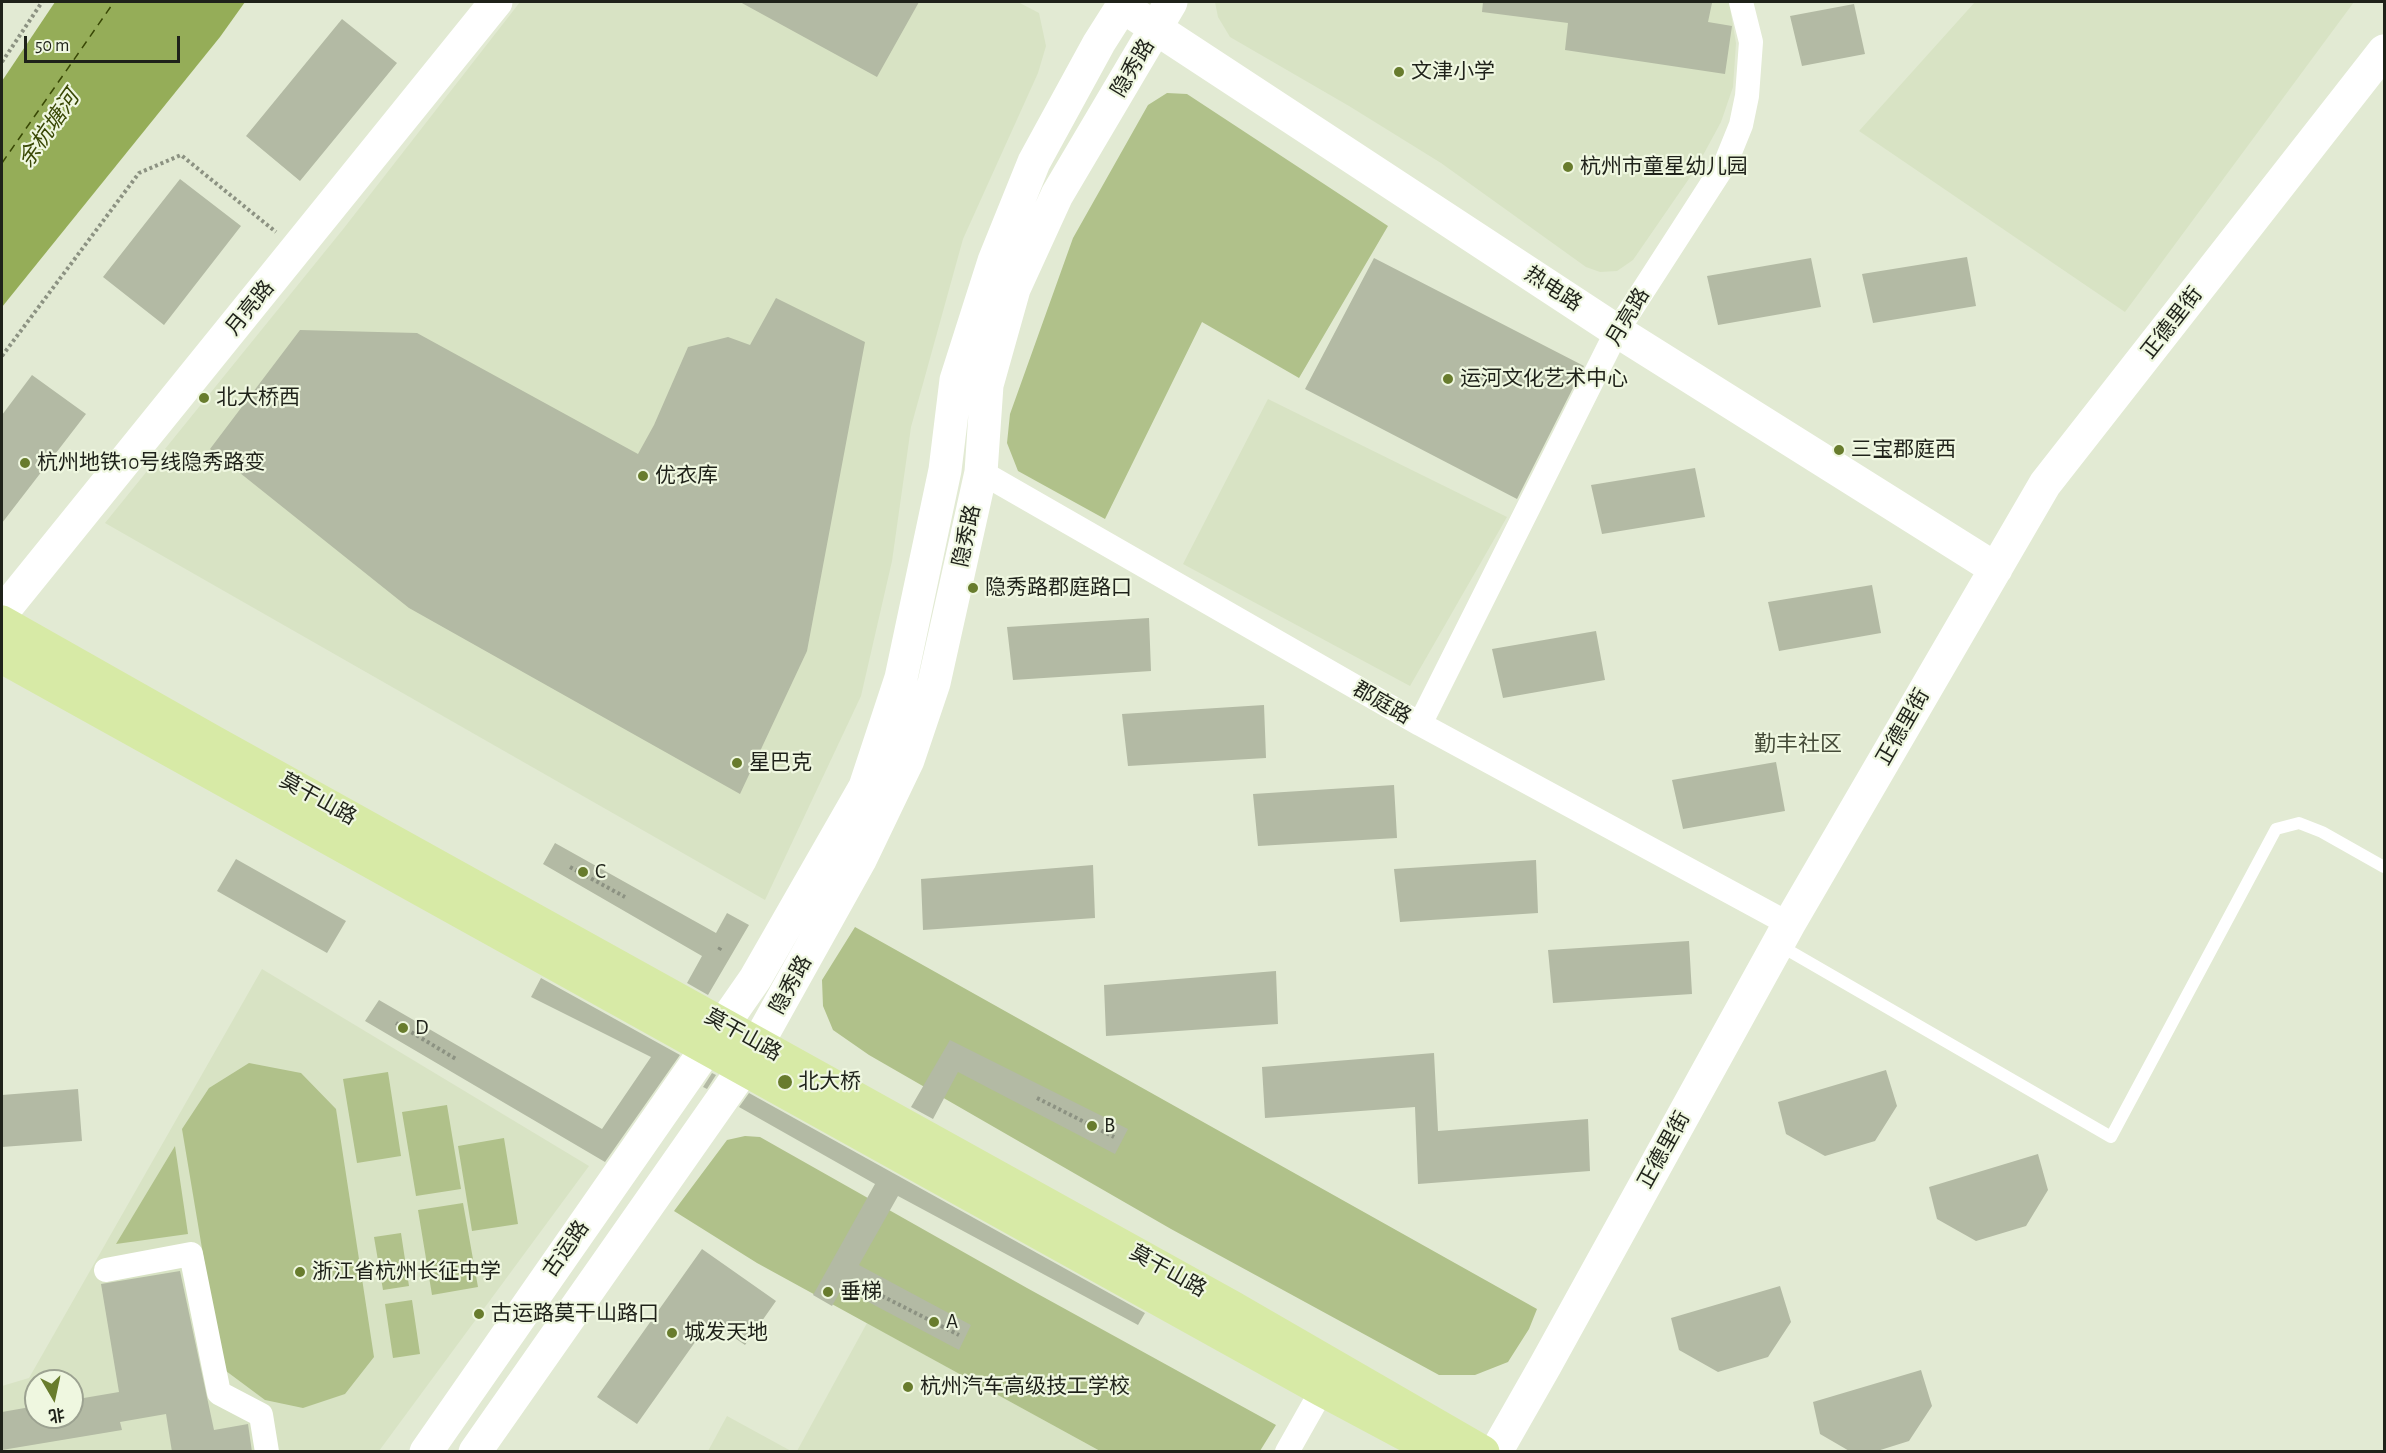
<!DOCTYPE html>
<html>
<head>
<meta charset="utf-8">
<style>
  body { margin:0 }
  #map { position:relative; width:2386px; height:1453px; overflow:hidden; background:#e2ead3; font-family:"Alegreya Sans","Noto Sans SC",sans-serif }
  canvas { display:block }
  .frame { position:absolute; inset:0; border:3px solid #1f221a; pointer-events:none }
  .north { position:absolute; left:24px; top:1369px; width:60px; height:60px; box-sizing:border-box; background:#eff7e0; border:2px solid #9ca291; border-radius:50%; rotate:171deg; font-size:16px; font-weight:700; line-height:24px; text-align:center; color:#1f221a }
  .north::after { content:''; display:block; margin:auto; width:21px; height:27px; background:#687c2d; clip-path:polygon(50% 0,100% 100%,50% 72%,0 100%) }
  .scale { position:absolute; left:24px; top:36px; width:156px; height:27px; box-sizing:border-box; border:3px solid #1f221a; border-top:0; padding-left:8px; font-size:18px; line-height:21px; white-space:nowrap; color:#1f221a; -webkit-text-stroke:4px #eff7e0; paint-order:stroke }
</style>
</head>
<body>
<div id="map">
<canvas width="2386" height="1453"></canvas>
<div class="frame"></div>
<div class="north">北</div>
<div class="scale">50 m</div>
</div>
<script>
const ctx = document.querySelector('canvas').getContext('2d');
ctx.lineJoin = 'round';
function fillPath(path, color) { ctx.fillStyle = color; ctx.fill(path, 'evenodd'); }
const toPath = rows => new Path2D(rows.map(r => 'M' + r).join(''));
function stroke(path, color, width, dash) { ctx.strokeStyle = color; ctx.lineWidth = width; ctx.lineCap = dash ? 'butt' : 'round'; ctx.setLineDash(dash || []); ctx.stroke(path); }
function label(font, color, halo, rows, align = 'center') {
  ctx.font = font + ' "Alegreya Sans","Noto Sans SC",sans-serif'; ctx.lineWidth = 4.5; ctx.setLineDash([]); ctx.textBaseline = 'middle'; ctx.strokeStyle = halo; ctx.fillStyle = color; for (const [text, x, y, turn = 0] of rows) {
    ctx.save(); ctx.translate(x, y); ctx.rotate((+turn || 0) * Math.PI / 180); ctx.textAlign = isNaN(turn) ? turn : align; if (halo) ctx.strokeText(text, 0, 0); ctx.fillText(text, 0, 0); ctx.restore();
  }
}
fillPath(toPath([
  [520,2,1018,2,1039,13,1046,46,1038,73,963,239,911,427,892,561,861,696,765,900,105,523,344,228],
  [1215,2,1729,2,1736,43,1733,87,1721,122,1695,170,1633,260,1617,271,1600,272,1586,267,1441,163,1349,106,1230,37,1218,17],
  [1975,2,2354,2,2125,312,1859,131],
  [1268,399,1507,517,1410,686,1183,564],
  [262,969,589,1166,379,1451,2,1452,2,1386,29,1378],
  [36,1381,72,1381,72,1417,36,1417],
  [867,1323,1100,1451,797,1451],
  [727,1416,791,1451,708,1451]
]), '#d8e3c4');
fillPath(toPath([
  [1167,93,1187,94,1388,226,1299,378,1202,322,1105,519,1018,471,1007,443,1010,414,1073,238,1148,105],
  [855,927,1537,1309,1529,1329,1508,1362,1475,1375,1439,1375,1171,1229,869,1055,833,1030,823,1006,822,980],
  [249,1063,301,1073,336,1109,374,1357,345,1394,303,1408,265,1400,222,1368,182,1129,209,1088],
  [388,1072,401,1156,357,1163,343,1079],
  [447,1105,461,1189,416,1196,402,1112],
  [745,1136,760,1137,1027,1288,1276,1425,1260,1451,1100,1451,757,1263,674,1211,727,1140],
  [504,1138,518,1224,472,1231,458,1146],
  [175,1146,188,1234,116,1244],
  [463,1203,478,1287,432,1295,418,1210],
  [401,1233,409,1286,383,1290,374,1237],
  [412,1300,420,1354,393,1358,385,1304]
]), '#b0c18a');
fillPath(toPath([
  [55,2,245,2,220,37,2,307,2,81]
]), '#95ad58');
stroke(toPath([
  [2,163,114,2]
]), '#394805', 1.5, [8, 6]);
fillPath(toPath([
  [740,2,919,2,877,77],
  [1483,2,1712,3,1708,22,1732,26,1725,74,1565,50,1568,23,1482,12],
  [1854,4,1865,54,1802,66,1790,16],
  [342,19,397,63,300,181,246,136],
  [180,179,241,226,164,325,103,277],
  [1967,257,1976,306,1873,323,1862,274],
  [1374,258,1584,366,1517,499,1305,389],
  [1811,258,1821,307,1718,325,1707,276],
  [776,298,865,342,807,651,740,794,409,608,210,449,300,330,417,333,638,454,654,425,688,347,728,337,750,345],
  [32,375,86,414,2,523,2,415],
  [1695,468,1705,517,1602,534,1591,485],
  [1872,585,1881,633,1779,651,1768,602],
  [1149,618,1151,671,1013,680,1007,627],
  [1596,631,1605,680,1503,698,1492,649],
  [1264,705,1266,758,1128,766,1122,714],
  [1776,762,1785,811,1683,829,1672,780],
  [1394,785,1397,838,1258,846,1253,794],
  [555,843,716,933,727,913,749,925,708,995,687,983,702,956,543,864],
  [236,859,346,921,327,953,217,891],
  [1536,860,1538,913,1400,922,1394,869],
  [1093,865,1095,918,923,930,921,879],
  [1689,941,1692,994,1553,1003,1548,950],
  [1276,971,1278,1024,1106,1036,1104,985],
  [541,978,680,1055,605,1162,365,1021,379,1000,602,1129,651,1057,531,997],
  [950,1040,1128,1129,1115,1154,958,1072,933,1119,911,1107],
  [1434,1053,1438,1131,1588,1119,1590,1171,1418,1184,1415,1107,1265,1118,1262,1067],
  [1886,1070,1897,1106,1875,1141,1825,1156,1786,1134,1778,1102],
  [712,1073,716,1075,707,1089,703,1087],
  [78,1089,82,1141,2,1147,2,1095],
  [749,1093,1145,1313,1138,1325,898,1196,859,1265,971,1325,959,1350,842,1288,832,1306,813,1295,875,1184,739,1107],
  [2038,1154,2048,1190,2026,1226,1976,1241,1937,1219,1929,1187],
  [702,1249,776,1301,745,1345,710,1321,637,1424,597,1397],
  [180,1271,214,1430,248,1424,252,1452,172,1452,166,1414,120,1422,122,1430,2,1450,2,1412,36,1406,36,1417,72,1417,72,1400,119,1392,101,1284],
  [1780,1286,1791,1322,1768,1357,1718,1372,1679,1350,1671,1318],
  [1921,1370,1932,1406,1909,1441,1874,1452,1851,1452,1820,1434,1813,1402]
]), '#b3baa4');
stroke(toPath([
  [2,62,42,2],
  [2,356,139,173,181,155,276,232],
  [570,867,625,897],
  [719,950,722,945],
  [396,1023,456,1059],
  [1037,1098,1114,1137],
  [882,1296,959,1335]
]), '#8c9282', 4, [3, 3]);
stroke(toPath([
  [1779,945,2111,1137,2276,829,2299,823,2322,832,2384,867]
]), '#fff', 12);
stroke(toPath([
  [981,472,1420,724,1789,924],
  [1420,724,1617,331,1726,162,1741,125,1747,96,1751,42,1741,2],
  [106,1270,191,1254,219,1393,261,1415,267,1452],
  [1287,1452,1322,1390]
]), '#fff', 24);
stroke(toPath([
  [1137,16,1617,331,1996,569],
  [2,613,496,2],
  [426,1452,755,979,865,787,901,678,945,470,956,380,994,261,1034,162,1099,43,1125,2],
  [475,1452,744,1068,860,860,908,760,934,683,981,472,987,385,1014,289,1057,195,1171,2],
  [1496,1452,1545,1366,1789,924,2045,484,2384,51]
]), '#fff', 33);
stroke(toPath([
  [2,622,214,742,1232,1307,1483,1452],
  [2,657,1322,1390,1438,1452]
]), '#d7eaa6', 33);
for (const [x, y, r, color] of [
  [1399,72,6,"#687c2d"],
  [1568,167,6,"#687c2d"],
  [1448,379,6,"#687c2d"],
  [204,398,6,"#687c2d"],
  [1839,450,6,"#687c2d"],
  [25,463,6,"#687c2d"],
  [643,476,6,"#687c2d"],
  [973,588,6,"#687c2d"],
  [737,763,6,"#687c2d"],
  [583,872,6,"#687c2d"],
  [403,1028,6,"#687c2d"],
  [785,1082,8,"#687c2d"],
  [1092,1126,6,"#687c2d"],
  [300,1272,6,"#687c2d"],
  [828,1292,6,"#687c2d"],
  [479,1314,6,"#687c2d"],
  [934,1322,6,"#687c2d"],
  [672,1333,6,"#687c2d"],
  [908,1387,6,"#687c2d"]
]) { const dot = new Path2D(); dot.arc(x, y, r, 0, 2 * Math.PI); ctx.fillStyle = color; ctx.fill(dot); stroke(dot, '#eff7e0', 2); }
label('21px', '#1f221a', '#eff7e0', [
  ["隐秀路",1133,68,-59],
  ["热电路",1553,289,33],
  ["月亮路",250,308,-51],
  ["月亮路",1628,317,-59],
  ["正德里街",2172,323,-52],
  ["隐秀路",967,536,-78],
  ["郡庭路",1382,703,30],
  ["正德里街",1903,727,-60],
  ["莫干山路",318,799,29],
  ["隐秀路",791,985,-61],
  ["莫干山路",743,1035,29],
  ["正德里街",1664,1150,-61],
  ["古运路",566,1249,-55],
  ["莫干山路",1168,1271,29]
]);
label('21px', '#1f221a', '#eff7e0', [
  ["文津小学",1411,72],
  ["杭州市童星幼儿园",1580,167],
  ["运河文化艺术中心",1460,379],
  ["北大桥西",216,398],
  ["三宝郡庭西",1851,450],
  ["杭州地铁10号线隐秀路变",37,463],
  ["优衣库",655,476],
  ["隐秀路郡庭路口",985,588],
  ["星巴克",749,763],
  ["C",595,872],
  ["D",415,1028],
  ["北大桥",798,1082],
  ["B",1104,1126],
  ["浙江省杭州长征中学",312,1272],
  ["垂梯",840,1292],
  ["古运路莫干山路口",491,1314],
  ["A",946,1322],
  ["城发天地",684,1333],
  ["杭州汽车高级技工学校",920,1387]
], 'left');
label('italic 22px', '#394805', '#eff7e0', [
  ["余杭塘河",49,129,-55]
]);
label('22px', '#454b38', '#eff7e0', [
  ["勤丰社区",1798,744]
]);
</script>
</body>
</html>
